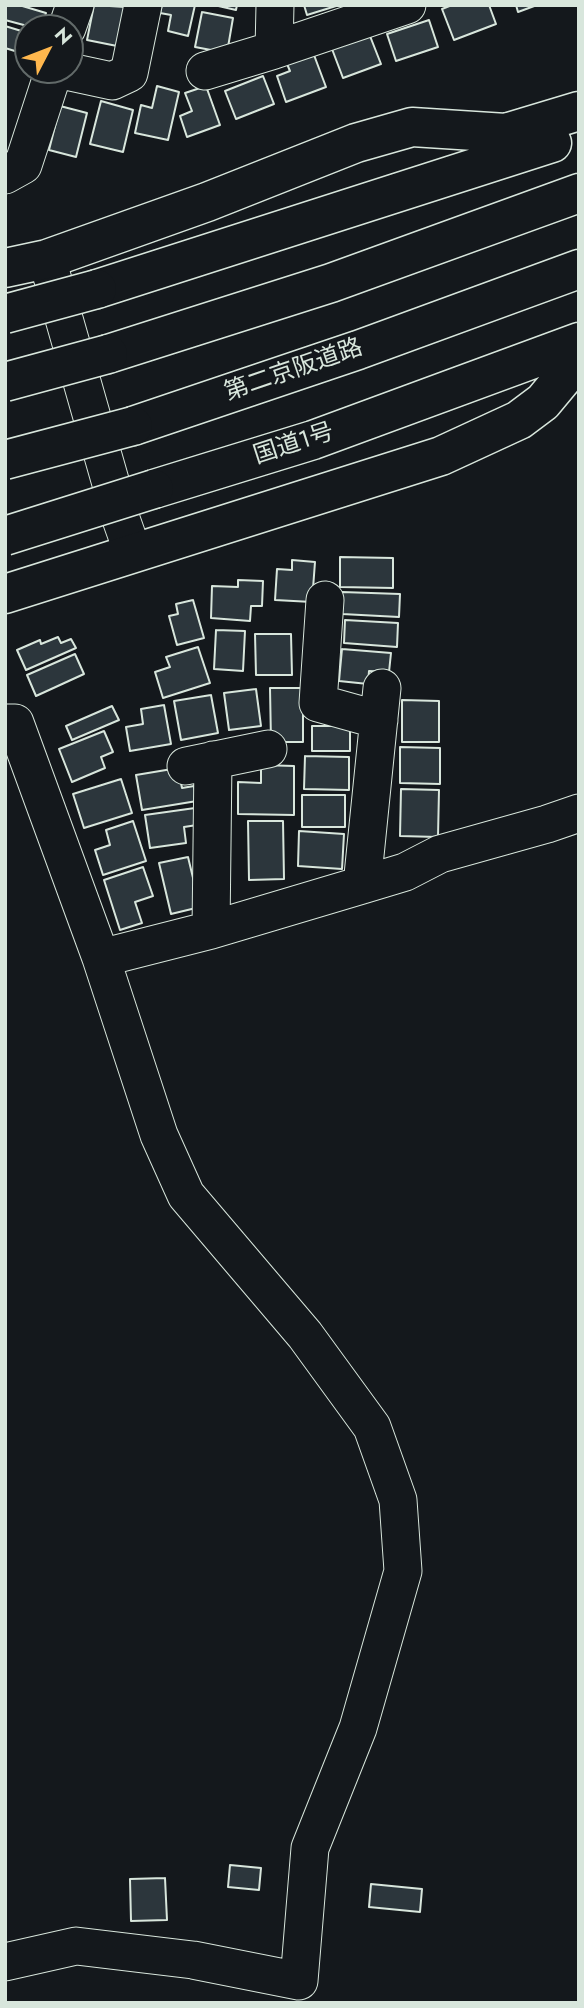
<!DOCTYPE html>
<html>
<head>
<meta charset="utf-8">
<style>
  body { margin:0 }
  #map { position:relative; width:584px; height:2008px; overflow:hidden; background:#14181c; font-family:Jost,sans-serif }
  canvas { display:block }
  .frame { position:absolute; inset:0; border:7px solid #d8e6dc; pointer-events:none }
  .north { position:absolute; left:14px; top:14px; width:70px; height:70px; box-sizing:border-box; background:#14181c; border:2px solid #626a69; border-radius:50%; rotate:48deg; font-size:19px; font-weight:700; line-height:28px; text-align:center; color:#d8e6dc }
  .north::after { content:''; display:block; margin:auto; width:24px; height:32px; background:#ffb74d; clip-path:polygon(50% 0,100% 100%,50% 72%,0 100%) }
</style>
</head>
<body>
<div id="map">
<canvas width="584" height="2008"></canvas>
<div class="frame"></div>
<div class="north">N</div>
</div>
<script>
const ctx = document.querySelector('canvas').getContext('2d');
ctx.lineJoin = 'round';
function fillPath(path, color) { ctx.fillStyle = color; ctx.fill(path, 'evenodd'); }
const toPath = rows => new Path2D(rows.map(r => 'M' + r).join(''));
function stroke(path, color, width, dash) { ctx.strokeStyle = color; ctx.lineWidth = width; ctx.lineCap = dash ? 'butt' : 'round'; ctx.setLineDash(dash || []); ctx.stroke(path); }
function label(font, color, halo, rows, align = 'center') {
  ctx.font = font + ' Jost,"Noto Sans JP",sans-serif'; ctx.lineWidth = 5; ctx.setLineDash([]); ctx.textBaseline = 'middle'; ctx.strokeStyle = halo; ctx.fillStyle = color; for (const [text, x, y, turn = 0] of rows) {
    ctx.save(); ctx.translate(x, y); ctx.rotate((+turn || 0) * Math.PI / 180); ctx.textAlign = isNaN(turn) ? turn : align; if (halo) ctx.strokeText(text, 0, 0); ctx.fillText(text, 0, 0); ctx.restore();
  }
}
const building = toPath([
  [5,5,19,5,46,13,42,28,35,28,5,20,5,5],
  [94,5,125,7,117,46,87,40,94,5],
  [162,5,195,5,188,36,168,31,171,15,160,13,162,5],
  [214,5,237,5,236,10,214,5],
  [304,5,336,5,336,6,307,15,304,5],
  [452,5,489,5,496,24,454,40,442,9,452,5],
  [516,5,537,5,518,12,516,5],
  [202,12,233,18,227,53,195,47,202,12],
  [429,20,438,47,396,61,387,34,429,20],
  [5,26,28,33,28,55,5,48,5,26],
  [370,36,381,64,343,78,332,49,370,36],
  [314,55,326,87,286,102,277,76,290,71,287,64,314,55],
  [263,76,274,104,236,119,225,91,263,76],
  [157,86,179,92,168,140,135,133,141,105,152,108,157,86],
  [206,86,220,125,187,137,180,116,192,111,185,93,206,86],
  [101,101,133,110,123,152,90,144,101,101],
  [60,106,87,113,76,157,49,150,60,106],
  [340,557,393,558,393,588,340,587,340,557],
  [292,560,315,562,312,602,275,600,277,569,292,570,292,560],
  [238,580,263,581,262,606,251,606,250,621,211,618,212,586,238,587,238,580],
  [342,592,400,594,399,617,342,614,342,592],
  [193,600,204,638,177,645,169,616,178,614,176,604,193,600],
  [345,620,398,623,397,647,344,643,345,620],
  [216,630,245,631,243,671,214,669,216,630],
  [255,634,291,634,292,675,256,675,255,634],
  [58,637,61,643,71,639,76,648,26,670,17,650,40,640,41,644,58,637],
  [198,647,210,683,163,698,155,672,170,667,166,657,198,647],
  [342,649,391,653,389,672,369,671,368,684,339,681,342,649],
  [75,654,84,674,36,696,27,675,75,654],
  [270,688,303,688,303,742,271,742,270,688],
  [256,689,261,726,229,730,224,693,256,689],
  [211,695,218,733,181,740,174,701,211,695],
  [402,700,439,701,439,742,402,742,402,700],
  [164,705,171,744,130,751,126,727,143,724,141,709,164,705],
  [112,706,119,720,72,740,66,726,112,706],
  [312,726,350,726,350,751,312,751,312,726],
  [104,731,113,752,101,757,105,768,72,782,59,749,104,731],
  [400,747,440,748,440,784,400,783,400,747],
  [305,756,349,757,349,790,304,789,305,756],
  [261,765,294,766,294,815,238,814,238,782,261,783,261,765],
  [178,768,182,788,194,786,197,801,142,810,136,775,178,768],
  [121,779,132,813,84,828,73,794,121,779],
  [401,789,439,790,438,837,400,836,401,789],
  [302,795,345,795,345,827,302,827,302,795],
  [195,808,197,825,184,827,186,843,150,848,145,815,195,808],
  [133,821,146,861,103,875,95,850,110,845,106,830,133,821],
  [248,821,283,821,284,879,249,880,248,821],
  [299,831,344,834,342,869,298,866,299,831],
  [188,857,200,907,171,914,159,863,188,857],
  [143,867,153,896,135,902,142,923,120,930,104,880,143,867],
  [230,1865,261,1868,259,1890,228,1887,230,1865],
  [165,1878,167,1920,131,1921,130,1879,165,1878],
  [371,1884,422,1889,420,1912,369,1907,371,1884]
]);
fillPath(building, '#2c363c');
stroke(building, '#d8e6dc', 2);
const minor = toPath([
  [275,5,274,50,407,5],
  [67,28,75,5],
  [61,70,112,81,129,73,143,5],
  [205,71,274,50],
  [5,175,23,165,54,70],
  [47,259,121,519,133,553],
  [325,600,318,703,379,720],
  [5,723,15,723,101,958,159,1135,186,1195,305,1335,372,1427,398,1500,403,1571,358,1728,310,1848,299,1981,193,1960,76,1946,5,1962],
  [186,766,268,749],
  [362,885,382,688],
  [211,930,213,760],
  [101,958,211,930,362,885,405,872,440,854,547,824,579,813]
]);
const highway = toPath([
  [5,268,47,259,207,202,356,143,412,127,506,133,579,111],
  [97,289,552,143],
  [108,354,331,283,579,193],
  [133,426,358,350,579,269],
  [154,489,313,440,579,342],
  [5,594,441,456,519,420,543,402,572,367,579,363]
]);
stroke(minor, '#d8e6dc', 39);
stroke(highway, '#d8e6dc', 41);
stroke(minor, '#14181c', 37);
stroke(highway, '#14181c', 38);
const highwayBridge = toPath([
  [5,314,97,289],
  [5,382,108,354],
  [5,460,133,426],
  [5,536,154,489]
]);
stroke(highwayBridge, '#d8e6dc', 41, []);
stroke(highwayBridge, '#14181c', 38);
label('24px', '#d8e6dc', '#14181c', [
  ["第二京阪道路",294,371,-19],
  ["国道1号",294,445,-18]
]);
</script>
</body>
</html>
